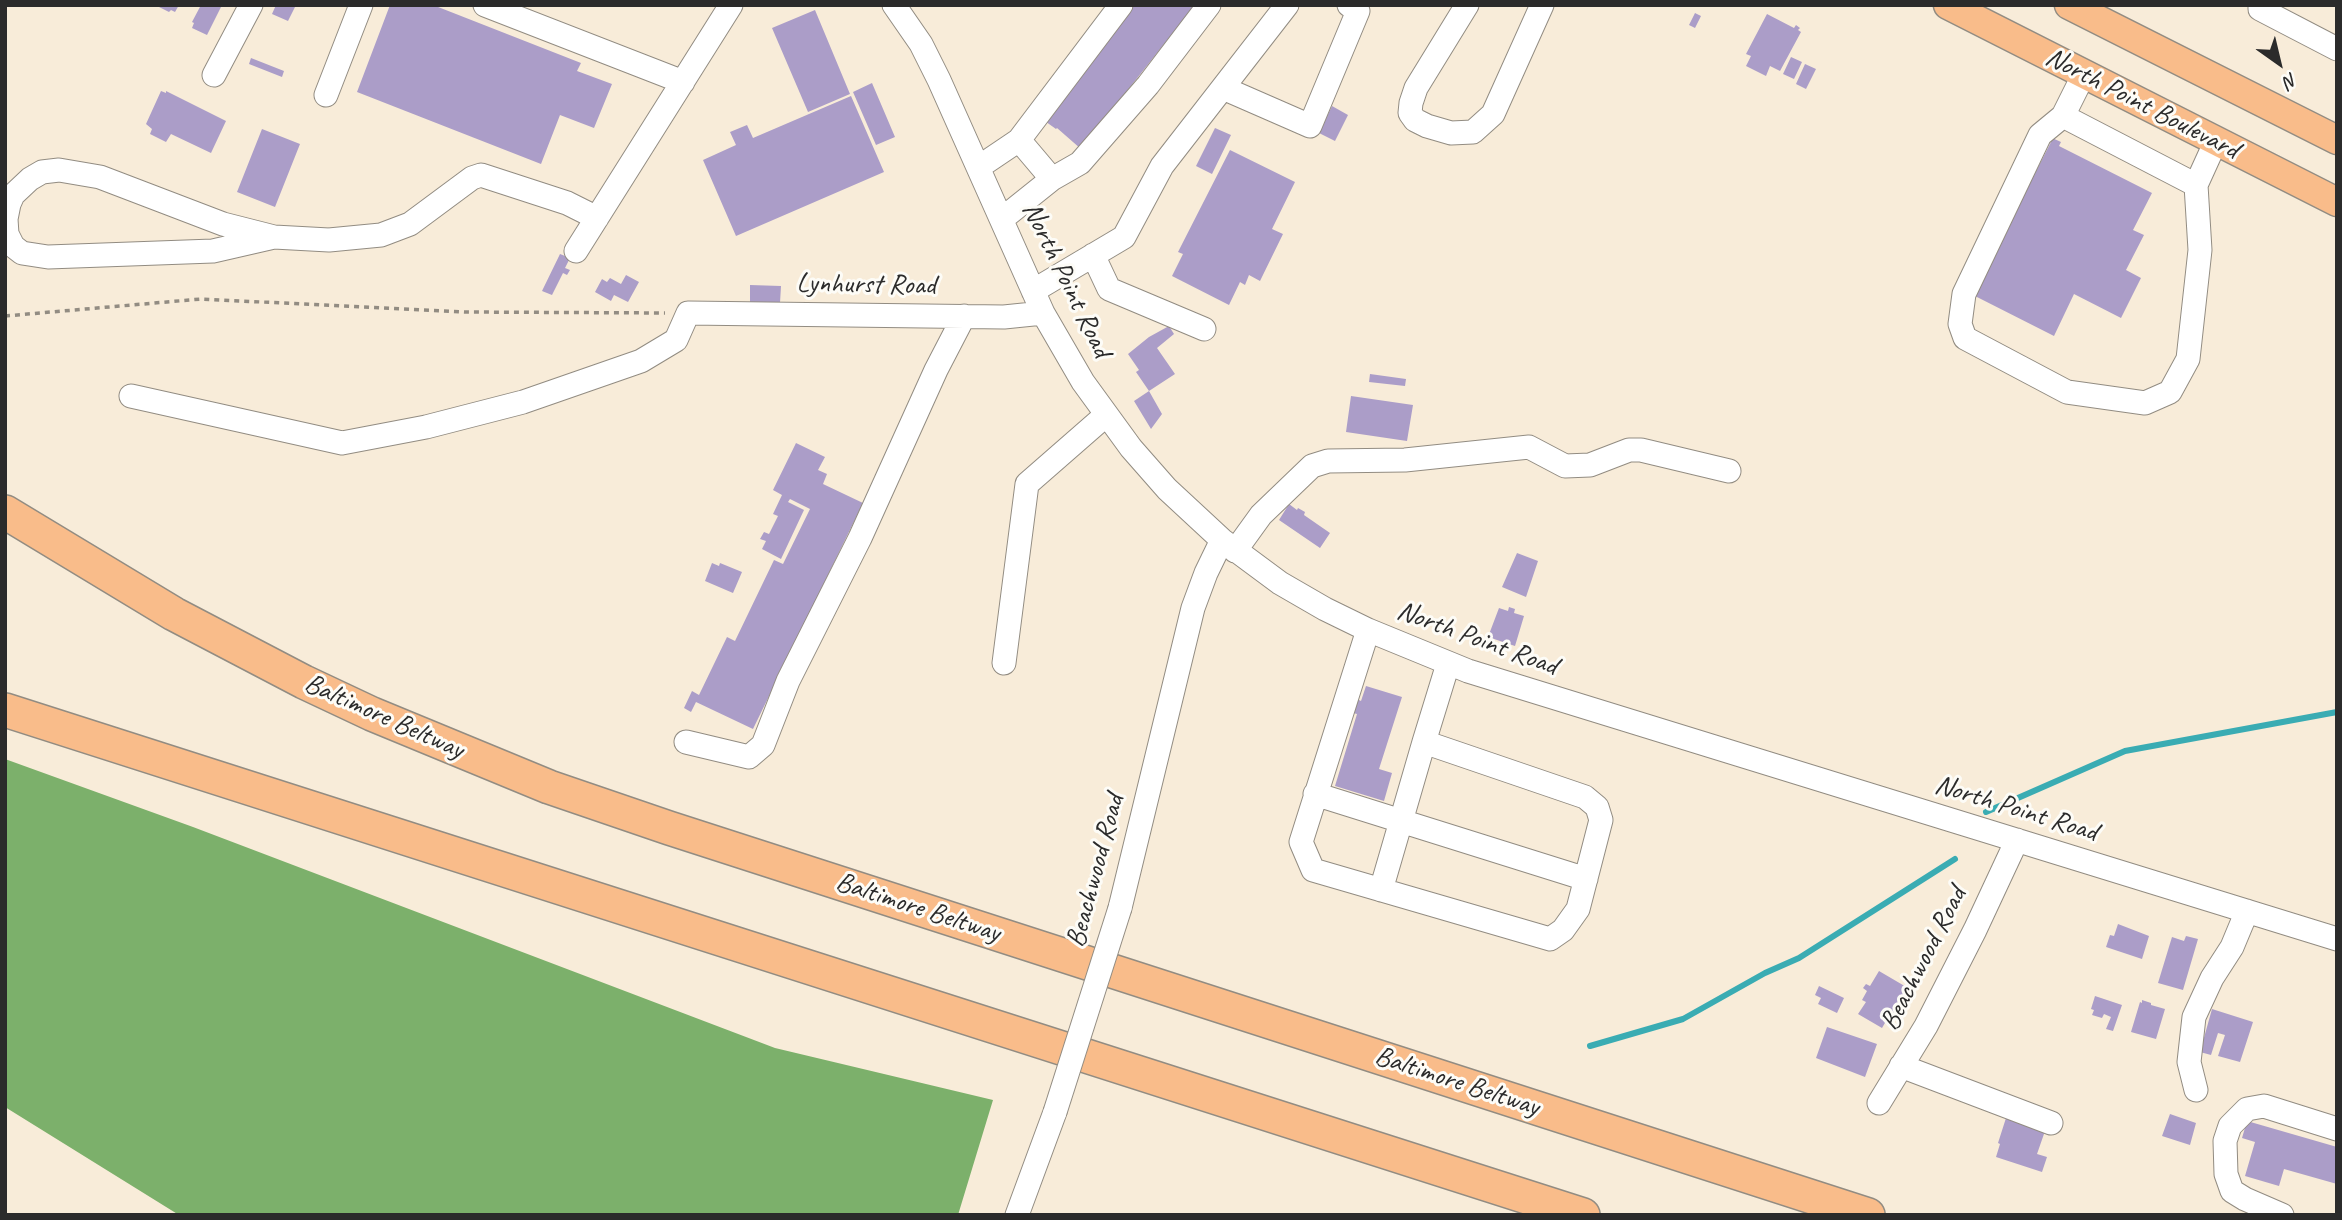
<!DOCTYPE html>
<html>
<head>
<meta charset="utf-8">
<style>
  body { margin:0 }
  #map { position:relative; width:2342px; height:1220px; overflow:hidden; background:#f8ecd9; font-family:Caveat,sans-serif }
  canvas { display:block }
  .frame { position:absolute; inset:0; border:7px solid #2b2b2b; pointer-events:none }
  .north { position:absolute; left:2244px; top:28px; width:70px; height:70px; -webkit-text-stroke:5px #fdfcf7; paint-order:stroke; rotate:146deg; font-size:19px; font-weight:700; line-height:28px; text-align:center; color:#2b2b2b }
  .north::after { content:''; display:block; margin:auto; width:24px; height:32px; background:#2b2b2b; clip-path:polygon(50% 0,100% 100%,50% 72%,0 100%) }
</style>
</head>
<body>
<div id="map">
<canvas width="2342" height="1220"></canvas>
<div class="frame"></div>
<div class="north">N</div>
</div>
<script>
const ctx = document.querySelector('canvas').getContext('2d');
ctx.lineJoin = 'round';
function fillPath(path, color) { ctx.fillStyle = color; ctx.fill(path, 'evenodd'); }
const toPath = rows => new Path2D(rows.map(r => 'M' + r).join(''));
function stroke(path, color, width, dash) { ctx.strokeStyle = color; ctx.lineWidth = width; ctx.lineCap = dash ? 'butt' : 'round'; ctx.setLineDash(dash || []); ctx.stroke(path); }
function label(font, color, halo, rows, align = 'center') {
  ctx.font = font + ' Caveat,sans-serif'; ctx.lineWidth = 6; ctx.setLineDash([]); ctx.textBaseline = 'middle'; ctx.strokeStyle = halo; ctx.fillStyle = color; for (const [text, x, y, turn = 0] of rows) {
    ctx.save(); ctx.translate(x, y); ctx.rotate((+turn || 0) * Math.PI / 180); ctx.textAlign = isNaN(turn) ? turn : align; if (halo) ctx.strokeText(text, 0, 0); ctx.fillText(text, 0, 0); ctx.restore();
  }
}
fillPath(toPath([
  [5,759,193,827,775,1048,993,1100,958,1215,179,1215,5,1107]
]), '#7cb06b');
stroke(toPath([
  [1986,812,2125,751,2337,712],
  [1590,1046,1683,1019,1765,973,1799,958,1955,859]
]), '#3aacb3', 6);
fillPath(toPath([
  [155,5,179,5,175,12,171,10,169,12],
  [201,5,222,5,207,35,192,28,194,23,192,22],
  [276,5,296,5,288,21,272,14],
  [390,5,433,5,581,63,577,71,612,84,594,128,560,115,541,164,357,92],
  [1133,5,1195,5,1081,149,1057,128,1056,129,1042,119],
  [815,10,850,94,808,112,772,28],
  [1695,13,1701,16,1695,28,1689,25],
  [1767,14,1794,28,1796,25,1800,28,1798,30,1801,32,1780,71,1770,66,1766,76,1746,66,1751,56,1746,54],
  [1791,57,1802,62,1794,79,1783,74],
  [251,58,284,71,282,77,249,64],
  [1805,64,1816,69,1806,89,1796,84],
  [872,83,895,137,876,145,853,92],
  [161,91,166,93,166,91,226,121,211,153,171,134,166,142,150,134,152,129,146,124],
  [851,96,884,172,736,236,703,160,736,145,730,132,747,125,753,138],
  [1332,106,1348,115,1335,141,1319,133],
  [1215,128,1231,135,1212,174,1196,166],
  [262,129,300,144,275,207,237,192],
  [2050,137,2061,142,2059,146,2152,193,2133,230,2144,235,2126,270,2141,278,2121,318,2074,294,2054,336,1973,295,2051,142,2048,141],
  [1230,150,1295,182,1272,229,1283,234,1260,281,1249,275,1245,285,1240,282,1229,305,1172,276,1183,254,1178,252],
  [560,254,570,258,565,268,570,270,567,275,563,273,552,295,542,291],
  [626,275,639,282,628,302,614,295,611,301,595,292,602,279,607,282,610,278,621,284],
  [750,285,781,286,780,303,750,302],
  [1169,326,1174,334,1157,348,1175,374,1149,391,1136,372,1139,370,1128,354,1149,337],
  [1370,374,1406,379,1405,386,1369,382],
  [1149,391,1162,414,1151,429,1134,401],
  [1351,396,1413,405,1407,441,1346,432],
  [796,443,825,457,818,470,827,474,823,484,863,503,753,729,696,702,691,712,684,708,692,691,699,695,727,637,735,641,774,560,783,564,810,509,790,499,788,502,804,510,781,559,762,549,766,541,760,539,764,532,769,534,778,516,773,514,782,495,773,490],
  [1289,504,1297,510,1298,508,1305,512,1304,515,1330,533,1320,548,1279,520],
  [1517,553,1538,561,1526,597,1502,587],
  [712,563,719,566,720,563,742,572,733,593,705,581],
  [1509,607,1515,609,1514,613,1524,616,1515,646,1488,637,1499,608,1508,611],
  [1366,686,1402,697,1379,769,1392,773,1384,801,1335,786,1357,714,1353,713,1357,699,1361,701],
  [2118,924,2149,936,2142,959,2106,947,2110,935,2114,936],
  [2186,936,2198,939,2183,990,2158,983,2172,937,2184,941],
  [1879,971,1908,988,1891,1017,1889,1016,1882,1028,1858,1014,1866,1002,1862,1000,1867,991,1863,988,1866,984,1870,986],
  [1819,986,1844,998,1837,1013,1818,1004,1821,998,1815,995],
  [2095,996,2122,1005,2113,1031,2106,1029,2111,1017,2104,1014,2102,1018,2092,1015,2094,1010,2091,1009],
  [2142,1000,2151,1003,2151,1005,2165,1009,2156,1039,2131,1032,2140,1002,2142,1003],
  [2212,1009,2253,1022,2240,1062,2218,1056,2225,1035,2218,1033,2211,1055,2200,1052],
  [1827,1027,1877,1044,1865,1077,1816,1058],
  [2170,1114,2196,1123,2190,1145,2162,1136],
  [2006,1118,2045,1131,2037,1154,2047,1157,2042,1172,1996,1157,2000,1144,1998,1143],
  [2247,1121,2337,1147,2337,1184,2284,1169,2279,1186,2245,1176,2255,1142,2242,1138]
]), '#ab9dc8');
const minor = toPath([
  [485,5,683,82],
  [894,5,921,44,939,80,1043,313,1083,382,1131,448,1167,489,1222,540,1280,583,1325,609,1368,630,1468,671,2337,939],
  [1467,5,1416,88,1411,103,1410,113,1415,120,1427,126,1451,133,1473,132,1493,114,1542,5],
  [2260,5,2260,9,2337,49],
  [2084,74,2063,116,2040,135,1964,294,1960,324,1965,338,2067,392,2145,403,2170,392,2188,359,2200,250,2196,185,2216,141],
  [214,75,251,5],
  [1223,88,1310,126,1358,11,1349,5],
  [326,95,361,5],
  [2063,116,2196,185],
  [1019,140,1052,179],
  [979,167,1019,140,1121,5],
  [1002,219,1052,179,1080,163,1148,85,1209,5],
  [274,237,213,251,48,257,22,253,13,246,7,234,6,219,9,204,13,195,30,179,42,172,59,170,100,177,223,224,274,237,329,240,381,235,410,224,472,178,481,175,567,203,597,218],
  [576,251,731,5],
  [1093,255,1109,289,1204,329],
  [1033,291,1124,237,1162,166,1287,5],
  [131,396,342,443,426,427,523,402,641,361,676,340,688,313,1004,317,1043,313],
  [1235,551,1261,515,1312,466,1328,461,1405,460,1529,447,1565,466,1590,465,1629,450,1641,450,1729,471],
  [1368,630,1301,842,1313,870,1550,939,1563,930,1578,909,1601,820,1597,807,1585,797,1424,742,1381,890],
  [1004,663,1027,484,1106,415],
  [686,742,749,757,763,745,788,681,860,538,936,370,964,316],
  [1424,742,1448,664],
  [1315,794,1586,879],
  [1120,908,1193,608,1206,573,1222,540],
  [1901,1066,2051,1123],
  [2196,1090,2189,1062,2194,1017,2212,978,2232,947,2247,911],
  [1879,1103,1926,1026,1975,930,2017,840],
  [1017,1215,1055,1112],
  [2282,1215,2245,1199,2232,1191,2226,1174,2225,1141,2230,1126,2247,1109,2264,1106,2337,1129]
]);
const major = toPath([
  [1948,5,2337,202],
  [2069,5,2337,140]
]);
const highway = toPath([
  [5,512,174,614,304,682,372,714,549,787,669,828,1868,1215],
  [5,710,1583,1215]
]);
stroke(minor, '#928c82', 25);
stroke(major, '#928c82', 31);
stroke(highway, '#928c82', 36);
stroke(toPath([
  [5,316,201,299,464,312,665,313]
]), '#928c82', 3.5, [5, 5]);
stroke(minor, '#fff', 23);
stroke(major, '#f9bc8a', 28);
stroke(highway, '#f9bc8a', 33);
const minorBridge = toPath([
  [1055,1112,1120,908]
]);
stroke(minorBridge, '#928c82', 25, []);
stroke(minorBridge, '#fff', 23);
label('28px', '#2b2b2b', '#fdfcf7', [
  ["North Point Boulevard",2142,104,27],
  ["North Point Road",1066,280,64],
  ["Lynhurst Road",866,285,1],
  ["North Point Road",1477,639,20],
  ["Baltimore Beltway",384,717,24],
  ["North Point Road",2016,809,17],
  ["Beachwood Road",1096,871,-75],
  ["Baltimore Beltway",918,908,18],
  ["Beachwood Road",1924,959,-63],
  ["Baltimore Beltway",1457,1082,18]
]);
</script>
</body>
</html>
